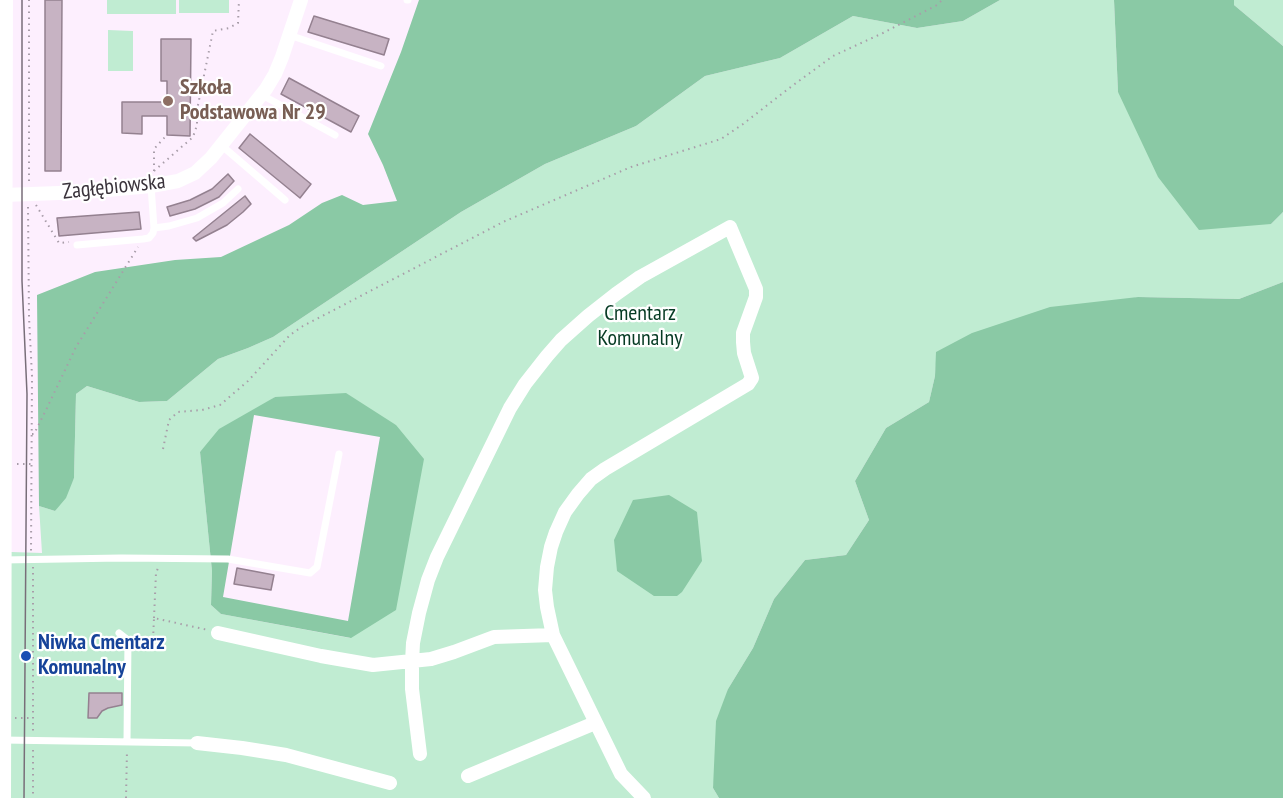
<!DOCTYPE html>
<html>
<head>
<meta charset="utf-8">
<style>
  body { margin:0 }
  canvas { display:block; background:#fdeffe }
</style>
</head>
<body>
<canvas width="1283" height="798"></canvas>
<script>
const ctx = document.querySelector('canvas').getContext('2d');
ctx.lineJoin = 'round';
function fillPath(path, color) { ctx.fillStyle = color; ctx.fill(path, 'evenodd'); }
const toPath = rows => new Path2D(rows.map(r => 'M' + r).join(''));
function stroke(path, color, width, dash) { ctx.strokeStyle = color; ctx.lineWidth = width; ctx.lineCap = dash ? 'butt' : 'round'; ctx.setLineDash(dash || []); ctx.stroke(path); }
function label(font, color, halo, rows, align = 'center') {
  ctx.font = font + ' "PT Sans Narrow",sans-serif'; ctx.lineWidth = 4.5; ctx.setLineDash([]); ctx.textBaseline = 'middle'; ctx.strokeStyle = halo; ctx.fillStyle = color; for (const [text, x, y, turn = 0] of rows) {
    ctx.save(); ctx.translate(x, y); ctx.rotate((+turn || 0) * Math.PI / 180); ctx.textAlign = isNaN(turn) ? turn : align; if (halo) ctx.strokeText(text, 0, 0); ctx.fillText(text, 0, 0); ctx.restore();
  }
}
fillPath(toPath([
  [107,0,176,0,176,14,107,14],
  [179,0,229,0,229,13,179,13],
  [1000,0,1114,0,1118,92,1271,224,1283,212,1283,282,1239,299,1138,297,937,352,935,376,929,402,886,428,855,481,869,520,846,555,805,560,774,599,753,648,728,689,713,788,719,798,10,798,11,552,42,553,39,506,55,511,74,478,76,394,87,386,139,402,167,401,218,359,248,348,273,337,461,212,545,164,636,126,705,76,780,58,853,16,917,28,963,21],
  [275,397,396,425,350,638,221,614,211,605,212,571,200,452],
  [1234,0,1283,0,1283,46,1234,5],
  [108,30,133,31,133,71,108,71]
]), '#c0ecd2');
fillPath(toPath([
  [419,0,1000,0,963,21,917,28,853,16,780,58,705,76,636,126,545,164,461,212,273,337,248,348,218,359,167,401,139,402,87,386,76,394,74,478,66,498,55,511,39,506,37,295,95,272,175,260,221,257,289,225,322,203,342,195,363,205,397,201,383,165,368,134,401,52],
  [1114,0,1234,0,1234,5,1283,46,1283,212,1271,224,1199,230,1158,177,1118,92],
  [1283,282,1283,798,719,798,713,788,716,721,728,689,753,648,774,599,805,560,846,555,869,520,855,481,886,428,929,402,935,376,936,352,972,333,1050,307,1138,297,1239,299],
  [346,393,396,425,424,459,396,610,351,638,221,614,211,605,212,571,200,452,219,429,275,397],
  [254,415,380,437,348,621,223,597],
  [669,495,697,512,702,561,682,592,677,596,654,596,617,571,614,540,633,500]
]), '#8ac9a5');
const building = toPath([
  [45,0,62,0,61,171,45,171,45,0],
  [314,16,389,39,384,55,308,32,314,16],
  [161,39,191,39,190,136,167,135,167,116,142,116,142,134,122,133,122,102,167,102,167,81,161,81,161,39],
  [289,78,359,116,351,132,281,94,289,78],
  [250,134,311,184,300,198,239,148,250,134],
  [228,174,234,181,219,197,195,209,170,216,167,207,190,200,212,189,228,174],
  [245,196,251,204,243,212,227,225,196,241,193,238,245,196],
  [139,212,141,229,59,236,57,218,139,212],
  [237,568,274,575,271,590,234,584,237,568],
  [89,693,122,693,122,705,108,708,102,711,97,718,88,718,89,693]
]);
fillPath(building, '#c7b3c3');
stroke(building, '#948190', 1.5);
stroke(toPath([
  [191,111,224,112,230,115],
  [154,171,193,137,197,125,197,110,213,31,229,28,238,23,239,0],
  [154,171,154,149,165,137],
  [29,181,29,0],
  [36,205,59,243,69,242],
  [28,207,29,317,32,376,31,552],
  [32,434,34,434,46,410,76,347,138,247],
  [163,449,169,420,178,412,202,410,220,405,248,381,290,335,303,326,503,222,631,167,721,139,743,124,792,86,833,56,883,33,937,5,942,0],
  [17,464,32,464],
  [33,567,33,732],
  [154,618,156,573,158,568],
  [136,640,153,640,154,618,208,630],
  [15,718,33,718],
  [33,750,33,798],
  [126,798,127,750]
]), '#a89da9', 2, [1.5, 4.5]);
stroke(toPath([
  [407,0,408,0],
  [289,35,381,66],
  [262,95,335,135],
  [221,145,285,200],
  [154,228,169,226,197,218,223,203,238,189],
  [77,245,143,239,149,238,153,233,154,228,151,186],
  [3,560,121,558,228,559,310,573,317,567,339,454],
  [119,633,128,640,127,741],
  [3,740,197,743]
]), '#fff', 7);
stroke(toPath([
  [4,195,86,192,151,186,178,181,195,173,211,158,266,89,275,74,282,57,301,0],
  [218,633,321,656,373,665,431,659,454,652,494,637,553,635],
  [197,743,242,748,286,755,390,783],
  [420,754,412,689,412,662,413,643,419,613,428,580,437,557,510,408,525,384,547,356,561,340,588,316,616,294,640,277,730,227,756,289,756,297,743,333,743,342,744,353,752,378,748,384,605,469,591,479,578,494,565,512,556,532,551,547,547,567,545,590,547,607,553,635,621,774,644,798],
  [468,776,595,723]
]), '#fff', 14);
stroke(toPath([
  [2,798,4,0]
]), '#fff', 18);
stroke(toPath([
  [22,0,22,281,27,394,24,798]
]), '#786e79', 1.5);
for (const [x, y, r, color] of [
  [168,101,6,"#8d6e63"],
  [26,656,6,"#1a4fb4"]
]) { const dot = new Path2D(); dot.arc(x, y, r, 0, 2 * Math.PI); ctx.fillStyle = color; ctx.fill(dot); stroke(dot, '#fff', 2); }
label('bold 22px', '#785e54', '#fff', [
  ["Szkoła",180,88],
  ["Podstawowa Nr 29",180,113]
], 'left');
label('22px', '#3a333b', '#fff', [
  ["Zagłębiowska",114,187,-6]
]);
label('22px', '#063b24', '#fff', [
  ["Cmentarz",640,314],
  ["Komunalny",640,339]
]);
label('bold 22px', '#164399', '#fff', [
  ["Niwka Cmentarz",38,643],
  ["Komunalny",38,668]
], 'left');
</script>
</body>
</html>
